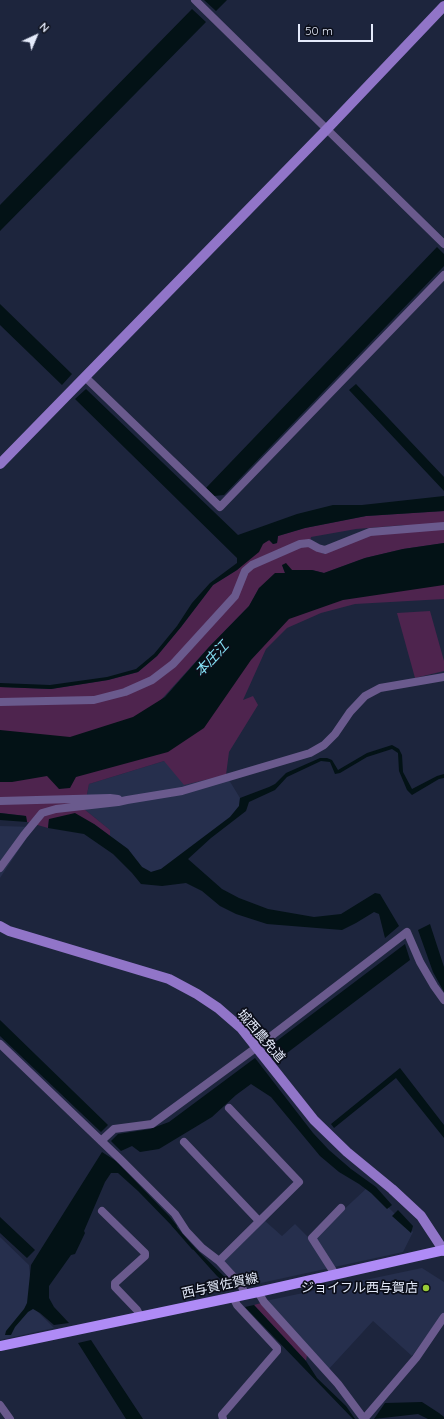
<!DOCTYPE html>
<html>
<head>
<meta charset="utf-8">
<style>
  body { margin:0 }
  #map { position:relative; width:444px; height:1419px; overflow:hidden; background:#1d253d; font-family:Quicksand,sans-serif }
  canvas { display:block }
  .north { position:absolute; left:16px; top:16px; width:40px; height:40px; -webkit-text-stroke:3px #0b0e19; paint-order:stroke; rotate:44deg; font-size:11px; font-weight:700; line-height:16px; text-align:center; color:#e4eafa }
  .north::after { content:''; display:block; margin:auto; width:14px; height:18px; background:#e4eafa; clip-path:polygon(50% 0,100% 100%,50% 72%,0 100%) }
  .scale { position:absolute; left:298px; top:24px; width:75px; height:18px; box-sizing:border-box; border:2px solid #e4eafa; border-top:0; padding-left:5px; font-size:12px; line-height:14px; white-space:nowrap; color:#e4eafa; -webkit-text-stroke:3px #0b0e19; paint-order:stroke }
</style>
</head>
<body>
<div id="map">
<canvas width="444" height="1419"></canvas>
<div class="north">N</div>
<div class="scale">50 m</div>
</div>
<script>
const ctx = document.querySelector('canvas').getContext('2d');
ctx.lineJoin = 'round';
function fillPath(path, color) { ctx.fillStyle = color; ctx.fill(path, 'evenodd'); }
const toPath = rows => new Path2D(rows.map(r => 'M' + r).join(''));
function stroke(path, color, width, dash) { ctx.strokeStyle = color; ctx.lineWidth = width; ctx.lineCap = dash ? 'butt' : 'round'; ctx.setLineDash(dash || []); ctx.stroke(path); }
function label(font, color, halo, rows, align = 'center') {
  ctx.font = font + ' Quicksand,"Noto Sans JP",sans-serif'; ctx.lineWidth = 3.5; ctx.setLineDash([]); ctx.textBaseline = 'middle'; ctx.strokeStyle = halo; ctx.fillStyle = color; for (const [text, x, y, turn = 0] of rows) {
    ctx.save(); ctx.translate(x, y); ctx.rotate((+turn || 0) * Math.PI / 180); ctx.textAlign = isNaN(turn) ? turn : align; if (halo) ctx.strokeText(text, 0, 0); ctx.fillText(text, 0, 0); ctx.restore();
  }
}
fillPath(toPath([
  [164,761,226,775,240,798,239,806,230,817,161,869,151,872,142,867,128,849,110,836,110,830,84,809,89,784],
  [0,826,34,827,0,878],
  [368,1187,413,1232,403,1252,247,1286,223,1262,264,1220,282,1236,295,1224,311,1240],
  [0,1237,29,1265,33,1307,54,1328,0,1340],
  [422,1268,444,1282,444,1312,412,1356,373,1321,327,1371,265,1301]
]), '#262f4d');
fillPath(toPath([
  [444,511,444,543,403,549,365,558,324,573,312,570,292,570,282,565,285,573,259,588,249,606,209,647,130,734,0,744,0,687,51,689,108,680,138,672,157,656,181,627,213,585,237,570,263,543,270,540,273,544,277,543,278,536,305,528,366,516],
  [405,525,371,534,324,554,309,547,311,537,356,529],
  [444,577,444,599,355,604,321,613,287,628,266,649,243,700,253,696,258,705,229,752,226,775,184,785,164,761,89,784,84,809,110,830,110,836,94,824,49,819,48,828,27,822,26,816,0,813,0,771,73,771,265,626,332,595],
  [430,611,444,661,444,671,415,678,397,613],
  [261,1303,307,1355,306,1361,254,1305]
]), '#4e244e');
fillPath(toPath([
  [204,0,227,0,216,11],
  [192,9,206,22,0,231,0,205],
  [437,247,444,254,444,266,224,495,214,496,206,488],
  [0,304,72,374,62,385,0,325],
  [356,384,444,477,444,491,349,390],
  [86,389,238,535,297,514,333,505,362,505,444,496,444,511,366,516,305,528,278,536,277,543,273,544,269,540,263,544,259,552,237,570,213,585,181,627,157,656,138,672,108,680,51,689,0,687,0,683,50,685,107,677,136,669,154,654,177,626,192,603,210,583,237,563,237,558,75,399],
  [444,543,444,585,343,600,289,619,251,660,204,728,168,752,76,777,70,788,59,789,47,776,12,782,0,782,0,730,70,737,133,717,165,697,209,647,249,606,259,588,275,573,285,573,282,565,286,563,292,570,312,570,324,573,365,558,403,549],
  [392,745,399,749,402,755,403,772,412,789,437,776,444,774,444,778,439,779,412,795,407,790,399,771,398,753,392,749,367,757,340,773,335,774,330,762,321,761,287,777,275,790,249,802,246,811,211,838,188,859,222,889,239,898,268,909,314,917,341,914,375,893,380,894,399,926,385,938,379,914,374,912,356,923,342,930,267,924,236,914,220,906,202,891,186,883,162,886,141,884,132,873,113,854,84,834,48,828,49,819,75,813,94,824,128,849,142,867,151,872,161,869,230,817,239,806,240,798,269,787,275,784,286,773,320,758,327,758,332,760,338,770,367,753],
  [0,813,26,816,27,822,0,820],
  [430,924,444,967,444,992,433,972,418,930],
  [405,944,410,960,279,1059,270,1046],
  [0,1020,108,1125,101,1132,0,1036],
  [255,1058,313,1133,329,1150,351,1169,376,1187,392,1205,387,1209,371,1193,359,1184,339,1172,320,1156,271,1097,251,1084,236,1095,212,1117,159,1149,140,1152,132,1146,121,1151,111,1141,118,1134,150,1129,169,1122],
  [400,1068,444,1125,444,1138,396,1078,334,1128,331,1124],
  [102,1152,116,1161,170,1217,177,1226,175,1229,138,1191,118,1173,111,1173,105,1182,84,1231,85,1233,75,1254,71,1255,49,1286,49,1298,54,1307,69,1323,54,1325,40,1313,33,1309,28,1312,15,1327,11,1335,5,1335,6,1331,24,1309,27,1303,31,1265],
  [398,1210,413,1226,411,1233,392,1216],
  [0,1217,35,1250,27,1258,0,1233],
  [192,1245,233,1285,231,1289,217,1276,190,1246],
  [254,1305,306,1361,317,1378,346,1406,355,1419,353,1419,245,1307],
  [91,1340,143,1419,126,1419,78,1343],
  [422,1402,439,1413,444,1417,444,1419,428,1419,418,1414,374,1419,385,1403]
]), '#031216');
stroke(toPath([
  [173,1225,193,1248]
]), '#031216', 3);
stroke(toPath([
  [195,0,444,244],
  [85,377,220,507,444,275],
  [0,702,94,700,125,692,152,680,173,664,235,596,245,571,252,565,300,544,309,543,318,548,325,550,370,532,444,526],
  [0,801,110,798,118,799],
  [0,868,24,835,42,813,56,809,118,802,127,800,182,791,310,753,324,745,335,734,350,712,365,696,380,688,444,677],
  [0,1044,121,1160,175,1214,186,1231,202,1248,219,1261,241,1285,245,1294],
  [101,1141,114,1129,152,1124,257,1047,407,932,420,962,434,986,444,1000],
  [184,1142,259,1221],
  [102,1211,145,1253,145,1256,115,1283,115,1287,137,1310,140,1316],
  [219,1261,299,1182,229,1108],
  [335,1274,312,1238,341,1208],
  [258,1292,264,1302,338,1384,364,1419],
  [0,1405,10,1419],
  [223,1419,222,1415,277,1351,277,1348,237,1305,233,1297],
  [364,1419,416,1358,444,1317]
]), '#6a5a8d', 8);
stroke(toPath([
  [0,464,327,129,444,6],
  [0,926,9,931,169,979,197,994,218,1008,241,1028,314,1120,347,1152,392,1189,421,1216,444,1251]
]), '#9175c8', 10);
stroke(toPath([
  [0,1346,258,1292,444,1250]
]), '#af8bf6', 10);
for (const [x, y, r, color] of [
  [426,1288,4,"#98cb37"]
]) { const dot = new Path2D(); dot.arc(x, y, r, 0, 2 * Math.PI); ctx.fillStyle = color; ctx.fill(dot); stroke(dot, '#0b0e19', 1.5); }
label('13px', '#e4eafa', '#0b0e19', [
  ["城西農免道",261,1036,49],
  ["西与賀佐賀線",220,1286,-12]
]);
label('13px', '#e4eafa', '#0b0e19', [
  ["ジョイフル西与賀店",418,1288]
], 'right');
label('italic 14px', '#84e0f4', '#0b0e19', [
  ["本庄江",212,659,-47]
]);
</script>
</body>
</html>
